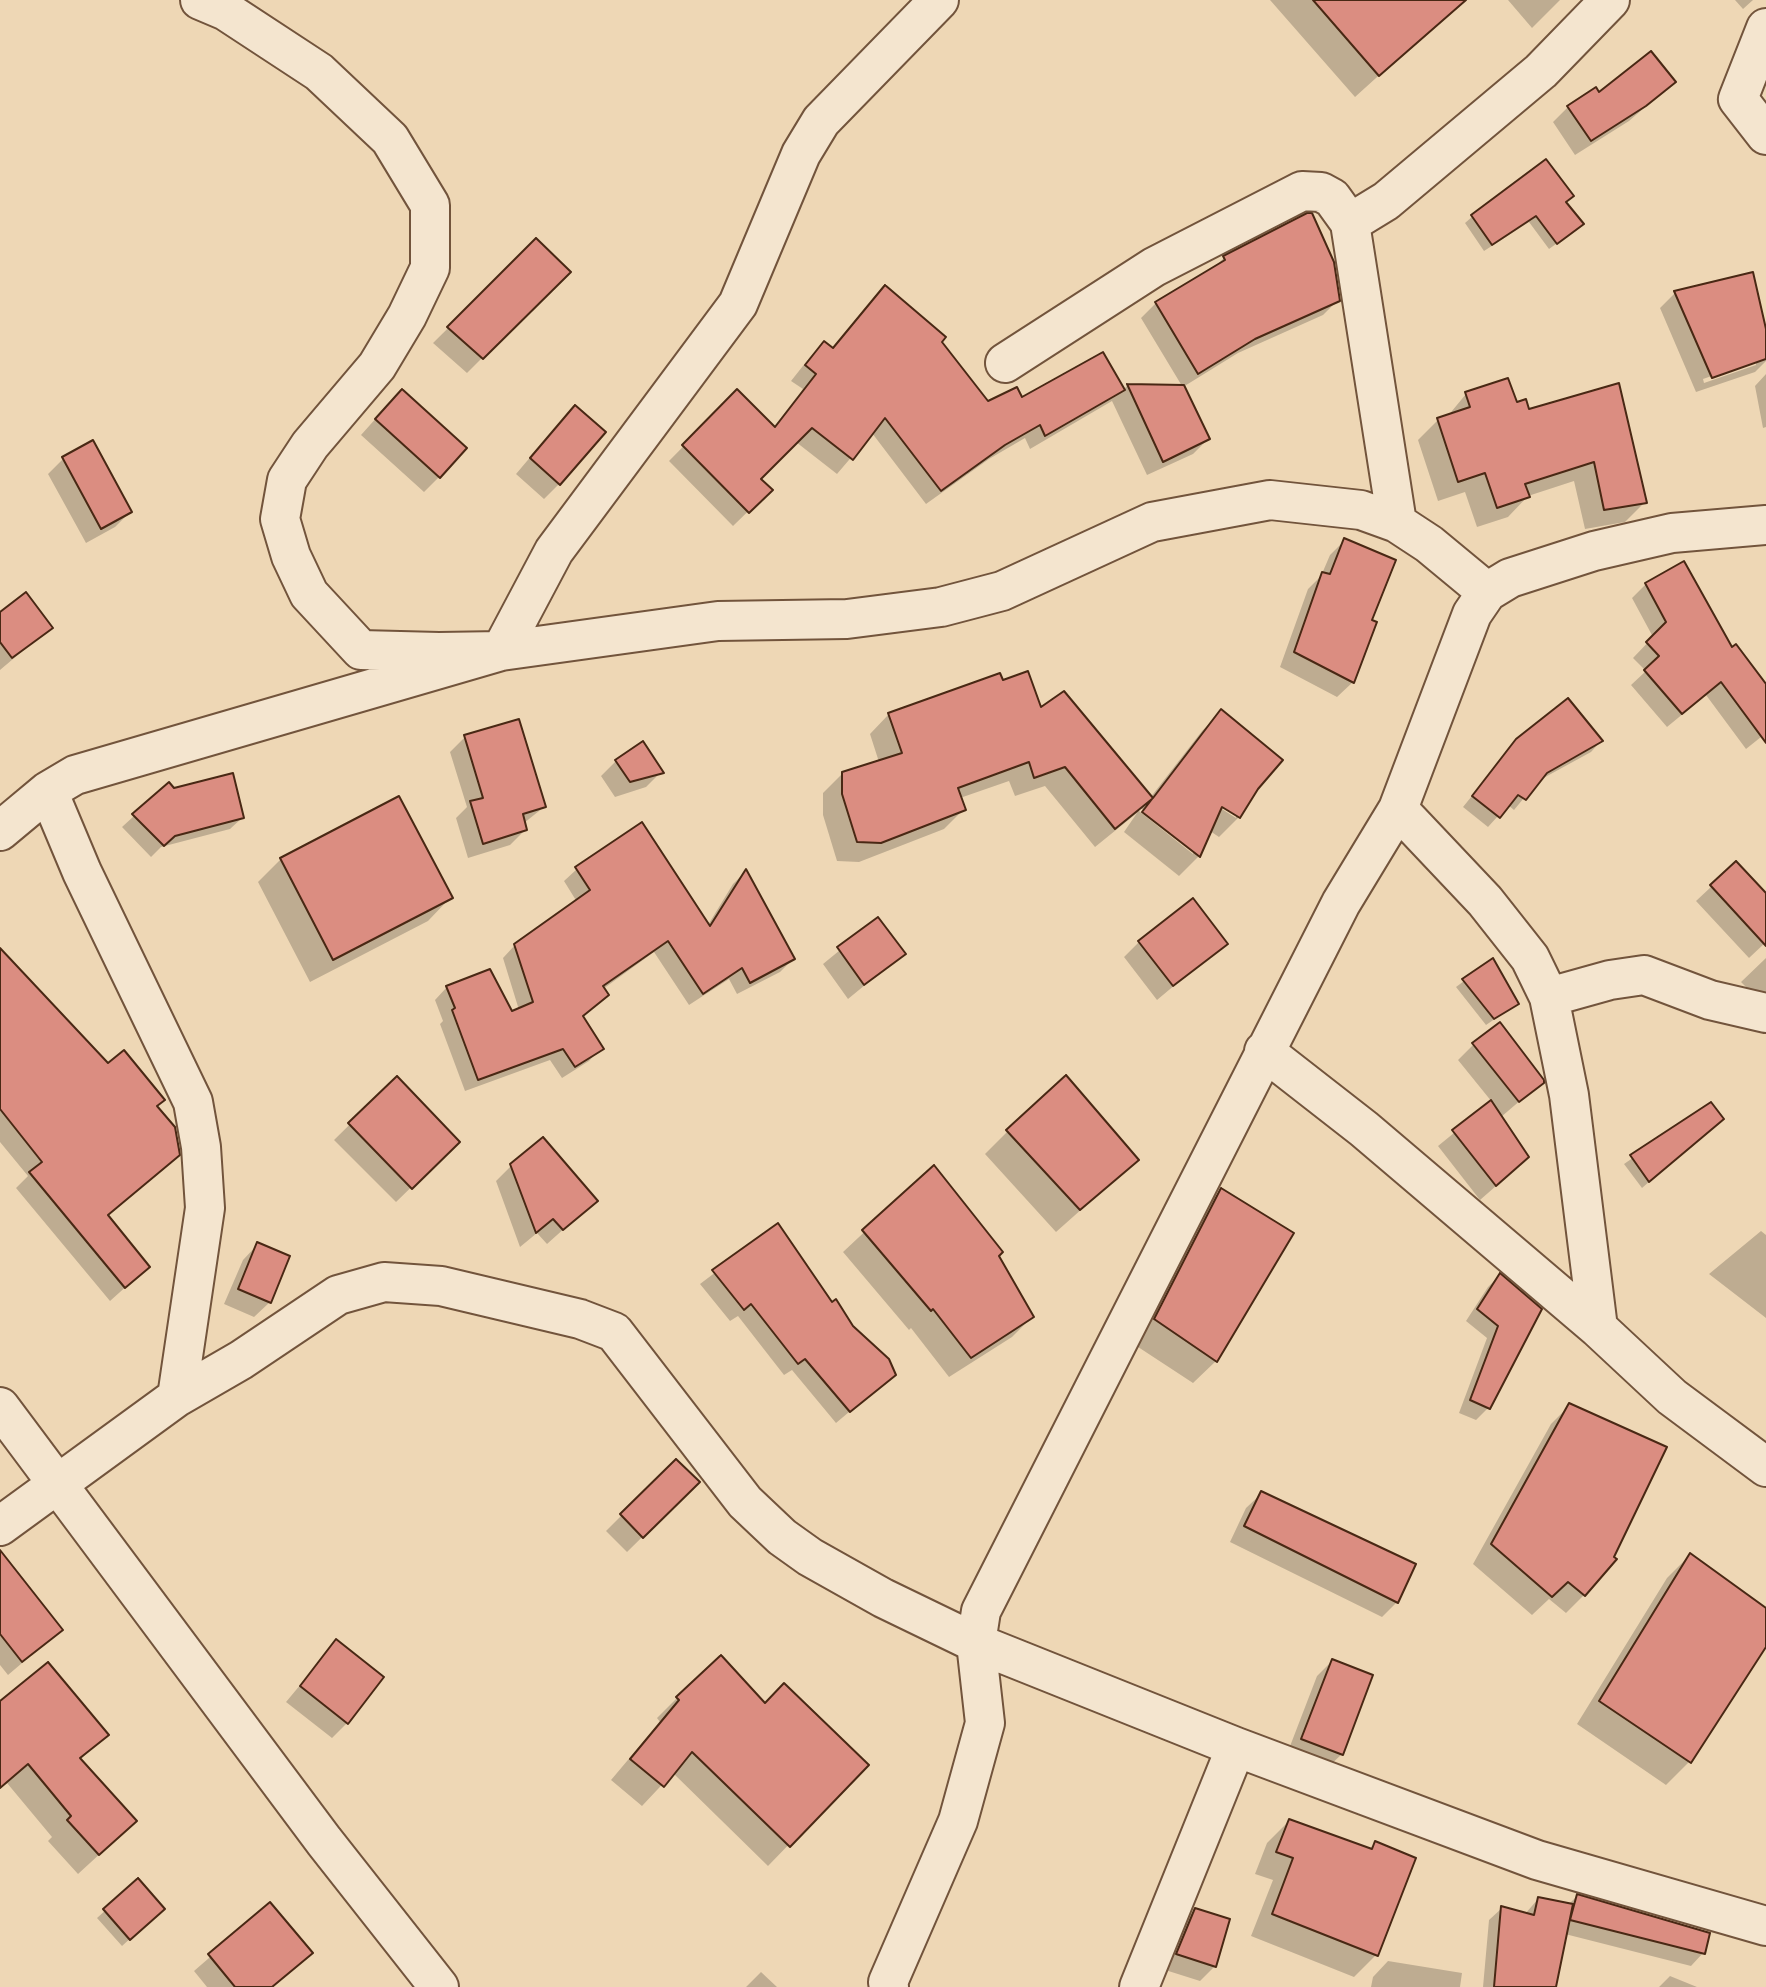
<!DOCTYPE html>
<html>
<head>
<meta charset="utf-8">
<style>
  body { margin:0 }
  canvas { display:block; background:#eed7b5 }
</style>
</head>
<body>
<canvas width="1766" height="1987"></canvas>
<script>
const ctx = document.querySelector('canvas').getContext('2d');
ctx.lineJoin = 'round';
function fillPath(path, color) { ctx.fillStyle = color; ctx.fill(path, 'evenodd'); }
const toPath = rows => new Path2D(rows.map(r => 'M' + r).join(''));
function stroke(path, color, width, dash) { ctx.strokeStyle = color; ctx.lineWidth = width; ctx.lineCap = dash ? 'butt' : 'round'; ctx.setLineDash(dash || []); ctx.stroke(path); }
fillPath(toPath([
  [1270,0,1446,0,1448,13,1355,97],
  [1508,0,1560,0,1532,28],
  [1735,0,1753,0,1743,9],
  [1674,82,1629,121,1575,155,1553,122,1568,107],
  [1565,203,1574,231,1549,249,1529,222,1484,251,1465,223,1473,216],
  [1307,215,1338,300,1323,315,1238,353,1183,387,1208,439,1193,454,1147,475,1112,401,1030,449,1025,438,989,459,926,504,872,433,837,474,796,442,759,479,770,490,733,526,669,461,737,392,773,428,803,389,791,381,810,357,824,343,832,349,871,302,940,342,988,404,1123,390,1127,386,1182,386,1141,318,1156,303,1211,270,1224,258],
  [536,241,568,272,467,373,433,343],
  [1675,293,1766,337,1766,361,1755,372,1696,392,1660,308],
  [1756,361,1756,365,1704,383,1703,379],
  [1766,374,1766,427,1763,428,1755,386],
  [1618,385,1645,502,1625,522,1585,529,1574,481,1528,496,1508,517,1477,527,1465,492,1438,501,1418,440,1438,420,1447,417,1466,394,1516,404,1528,411],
  [387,406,439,477,424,492,361,435],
  [560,422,559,484,544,499,516,474],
  [63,459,130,512,115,527,86,543,48,474],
  [1345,540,1353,682,1337,697,1280,667,1308,589,1321,576,1330,555],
  [1646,584,1732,649,1766,687,1766,733,1746,749,1706,695,1667,727,1631,685,1646,671,1633,658,1653,637,1632,598],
  [0,614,51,627,0,670],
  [1002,682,1150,798,1202,731,1222,711,1256,787,1239,817,1219,837,1210,831,1199,856,1179,876,1124,832,1137,813,1095,847,1045,786,1015,796,1009,781,960,798,964,809,944,829,859,862,837,861,823,815,823,793,843,773,879,762,870,734,889,714],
  [1216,801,1236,814,1236,818,1214,804],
  [1137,805,1193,850,1193,854,1134,807],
  [465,737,544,807,524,823,525,830,510,845,468,858,456,818,467,807,450,752],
  [1517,740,1601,741,1591,752,1538,781,1514,810,1508,805,1488,827,1463,807],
  [616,761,661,772,646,787,615,797,601,776],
  [134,816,242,818,230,829,161,847,151,857,122,827],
  [281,859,450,898,428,921,310,982,258,882],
  [577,869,708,925,733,884,745,872,793,959,780,972,737,994,729,979,689,1005,654,952,603,989,607,995,581,1016,601,1048,589,1061,562,1078,550,1060,465,1091,440,1024,443,1021,435,1000,447,987,511,1013,519,1010,503,958,515,945,577,902,564,881],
  [1712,886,1766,896,1766,942,1749,958,1696,901],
  [878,919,904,953,848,999,823,964],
  [1139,942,1225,943,1157,1000,1124,957],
  [0,951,108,1066,156,1107,106,1216,148,1267,110,1301,16,1188,28,1176,0,1142],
  [1766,958,1766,1007,1741,982],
  [1492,960,1517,1004,1486,1025,1456,987],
  [1473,1045,1542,1082,1501,1117,1512,1172,1480,1200,1438,1146,1492,1102,1458,1060],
  [397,1078,458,1142,396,1202,334,1140],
  [1711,1104,1714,1126,1642,1188,1624,1164],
  [1008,1131,1137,1160,1056,1232,985,1154],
  [511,1166,595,1201,547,1244,537,1233,520,1247,496,1181],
  [934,1167,997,1256,1032,1317,1012,1337,949,1377,911,1328,909,1330,843,1252],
  [1221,1190,1216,1361,1193,1383,1132,1343,1198,1213],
  [778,1225,832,1304,893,1375,836,1423,792,1370,784,1375,738,1316,730,1321,700,1284],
  [1761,1231,1766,1235,1766,1318,1709,1274],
  [258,1244,270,1302,254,1317,224,1304,243,1260],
  [1500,1275,1540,1310,1488,1408,1476,1420,1459,1413,1487,1338,1466,1321,1488,1287],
  [1570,1405,1584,1595,1566,1613,1549,1599,1532,1615,1473,1564,1551,1424],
  [676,1461,698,1482,627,1552,606,1531],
  [1262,1493,1397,1602,1382,1617,1230,1542,1246,1508],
  [0,1553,61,1630,8,1675,0,1665],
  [1690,1555,1766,1610,1766,1644,1689,1762,1666,1785,1577,1724,1667,1578],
  [336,1642,347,1723,332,1738,286,1702],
  [1332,1661,1342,1754,1326,1769,1287,1754,1317,1676],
  [677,1698,765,1705,866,1765,768,1866,673,1773,642,1806,611,1780,660,1722,657,1718],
  [0,1703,106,1735,80,1760,114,1841,78,1874,48,1841,52,1837,7,1783,0,1789],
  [1289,1821,1369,1849,1376,1843,1376,1955,1354,1977,1251,1936,1273,1880,1255,1874,1267,1843],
  [138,1881,155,1916,122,1946,97,1918],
  [1577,1896,1703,1953,1691,1966,1565,1934,1554,1987,1483,1987,1489,1920,1502,1908,1525,1914,1538,1899,1568,1905],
  [270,1905,311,1953,273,1987,207,1987,194,1971],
  [1195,1910,1215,1966,1200,1981,1162,1969,1180,1925],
  [1388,1961,1462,1973,1460,1987,1371,1987,1373,1977],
  [761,1972,777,1987,746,1987],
  [1670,1976,1697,1987,1659,1987]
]), '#0003');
const building = toPath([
  [1313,0,1466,0,1379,76,1313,0],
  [1651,51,1676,82,1646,106,1591,141,1567,106,1596,87,1599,92,1651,51],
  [1546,159,1574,196,1566,202,1584,224,1557,244,1536,216,1492,245,1471,215,1546,159],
  [1307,213,1312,213,1334,262,1340,301,1255,339,1198,374,1155,302,1225,260,1223,256,1307,213],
  [536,238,571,272,483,359,447,327,536,238],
  [1753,272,1766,329,1766,359,1712,378,1674,291,1753,272],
  [885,285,946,337,942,342,988,401,1017,387,1022,397,1103,352,1125,390,1045,436,1040,425,1005,445,941,491,885,418,853,460,812,428,761,479,773,490,749,513,682,445,737,389,775,427,816,374,805,365,824,341,833,348,885,285],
  [1508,378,1517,402,1526,399,1529,409,1619,383,1647,503,1604,510,1594,462,1525,484,1530,497,1497,508,1485,473,1458,482,1437,418,1470,407,1465,392,1508,378],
  [1127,384,1184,385,1210,439,1163,462,1127,384],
  [402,389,467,448,440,478,375,419,402,389],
  [575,405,606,432,560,485,530,458,575,405],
  [93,440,132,512,101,529,62,457,93,440],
  [1344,538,1396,560,1372,620,1377,622,1354,683,1294,652,1322,572,1330,574,1344,538],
  [1684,561,1732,647,1736,644,1766,684,1766,743,1721,682,1682,714,1644,670,1659,656,1646,642,1666,622,1645,583,1684,561],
  [26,592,53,628,12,658,0,642,0,612,26,592],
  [1028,671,1041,707,1064,691,1153,798,1221,709,1283,760,1258,789,1240,818,1222,807,1200,857,1142,812,1152,799,1115,829,1065,767,1034,778,1029,762,958,788,966,810,881,843,857,842,842,794,842,772,902,753,888,713,1000,673,1003,680,1028,671],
  [1568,698,1603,741,1547,773,1526,800,1518,795,1500,818,1472,796,1516,739,1568,698],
  [519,719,546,807,523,814,527,830,483,844,470,801,483,798,464,735,519,719],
  [643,741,664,773,630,782,615,760,643,741],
  [233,773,244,818,175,836,164,846,132,814,169,782,174,788,233,773],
  [399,796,453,898,333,960,280,858,399,796],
  [642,822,710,926,746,869,795,959,750,983,742,968,703,994,668,941,603,986,609,995,583,1016,604,1049,575,1067,563,1049,478,1080,452,1010,455,1008,446,986,490,969,512,1011,533,1002,514,944,590,890,575,867,642,822],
  [1736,861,1766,893,1766,946,1710,885,1736,861],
  [1193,898,1228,944,1173,986,1138,941,1193,898],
  [878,917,906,954,864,985,837,947,878,917],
  [0,948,108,1063,124,1050,165,1100,157,1106,175,1127,180,1155,108,1215,150,1267,125,1288,29,1172,42,1162,0,1109,0,948],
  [1493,958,1519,1004,1494,1019,1462,979,1493,958],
  [1500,1022,1544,1080,1544,1083,1519,1102,1472,1043,1500,1022],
  [1066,1075,1139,1160,1080,1210,1006,1130,1066,1075],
  [397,1076,460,1142,412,1189,348,1123,397,1076],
  [1491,1100,1529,1157,1496,1186,1452,1130,1491,1100],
  [1711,1102,1724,1119,1649,1182,1630,1155,1711,1102],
  [543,1137,598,1201,563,1230,553,1219,536,1233,510,1164,543,1137],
  [934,1165,1003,1252,999,1256,1034,1317,971,1358,933,1309,931,1311,862,1230,934,1165],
  [1221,1188,1294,1233,1217,1362,1154,1319,1221,1188],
  [778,1223,832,1302,836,1299,853,1326,889,1359,896,1375,850,1412,805,1359,798,1364,751,1304,744,1310,712,1270,778,1223],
  [257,1242,290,1256,271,1303,238,1289,257,1242],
  [1500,1273,1542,1309,1490,1409,1470,1400,1498,1326,1477,1309,1500,1273],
  [1569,1403,1667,1447,1614,1557,1617,1559,1585,1596,1568,1582,1552,1597,1491,1544,1569,1403],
  [676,1459,700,1482,643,1538,620,1514,676,1459],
  [1261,1491,1416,1564,1398,1603,1244,1526,1261,1491],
  [0,1550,63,1630,22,1662,0,1634,0,1550],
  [1690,1553,1766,1608,1766,1647,1691,1763,1599,1701,1690,1553],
  [336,1639,384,1677,348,1724,300,1686,336,1639],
  [721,1655,765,1703,784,1683,869,1765,790,1847,692,1752,664,1787,630,1759,679,1700,676,1697,721,1655],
  [1332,1659,1373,1675,1343,1755,1301,1739,1332,1659],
  [48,1662,109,1735,80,1758,137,1821,99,1855,67,1820,71,1816,28,1764,0,1788,0,1701,48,1662],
  [1289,1819,1372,1849,1375,1841,1416,1858,1378,1956,1272,1914,1293,1858,1276,1852,1289,1819],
  [138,1878,165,1909,130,1940,103,1909,138,1878],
  [1577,1894,1710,1933,1705,1954,1570,1920,1577,1894],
  [1538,1897,1573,1904,1556,1987,1494,1987,1501,1906,1534,1915,1538,1897],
  [270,1902,313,1953,272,1987,235,1987,208,1954,270,1902],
  [1195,1908,1230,1919,1216,1967,1176,1954,1195,1908]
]);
fillPath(building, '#db8d81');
stroke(building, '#492814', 2);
const street = toPath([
  [200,0,226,11,319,72,390,139,430,205,430,268,407,316,377,366,310,445,287,480,280,519,291,556,309,594,361,650,439,652,501,651,554,551,738,304,801,154,821,121,939,0],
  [1766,28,1738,99,1766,135],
  [1005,363,1154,267,1302,191,1321,192,1332,198,1350,223],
  [1397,523,1350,223,1386,201,1541,71,1610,0],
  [48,791,82,872,193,1102,201,1147,205,1208,177,1397],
  [1398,809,1485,901,1530,958,1549,997,1569,1095,1598,1328],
  [0,831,48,791,75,775,501,651,718,621,847,619,941,607,1002,591,1152,522,1270,500,1361,510,1397,523,1429,544,1487,592],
  [1549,997,1610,980,1644,975,1710,1000,1766,1013],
  [1264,1051,1364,1129,1598,1328,1672,1397,1766,1467],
  [0,1407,324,1841,439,1987],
  [0,1526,177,1397,241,1360,338,1295,384,1282,441,1286,580,1319,614,1332,745,1502,782,1537,810,1557,883,1598,976,1643,1236,1747,1537,1860,1766,1926],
  [889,1987,888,1982,958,1821,985,1723,976,1643,981,1611,1341,903,1398,809,1472,614,1487,592,1510,578,1594,551,1672,533,1766,525],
  [1139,1987,1236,1747]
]);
stroke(street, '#72543c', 42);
stroke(street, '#f4e5cf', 38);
</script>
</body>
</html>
